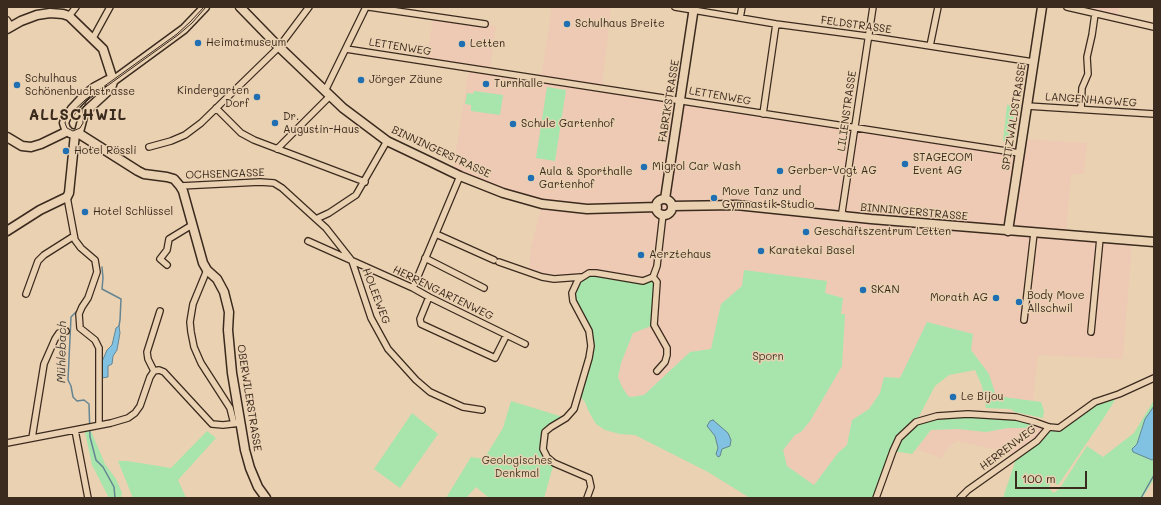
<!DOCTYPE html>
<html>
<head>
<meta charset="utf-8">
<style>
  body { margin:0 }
  #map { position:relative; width:1161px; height:505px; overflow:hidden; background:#ead1b2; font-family:Mali,sans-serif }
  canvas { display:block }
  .frame { position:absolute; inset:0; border:8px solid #3b2a1e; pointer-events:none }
  .scale { position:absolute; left:1015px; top:471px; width:72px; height:18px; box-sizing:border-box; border:2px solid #3b2a1e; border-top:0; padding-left:5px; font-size:12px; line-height:14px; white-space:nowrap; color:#3b2a1e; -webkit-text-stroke:3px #ead1b2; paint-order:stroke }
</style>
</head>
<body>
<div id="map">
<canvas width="1161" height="505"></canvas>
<div class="frame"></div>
<div class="scale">100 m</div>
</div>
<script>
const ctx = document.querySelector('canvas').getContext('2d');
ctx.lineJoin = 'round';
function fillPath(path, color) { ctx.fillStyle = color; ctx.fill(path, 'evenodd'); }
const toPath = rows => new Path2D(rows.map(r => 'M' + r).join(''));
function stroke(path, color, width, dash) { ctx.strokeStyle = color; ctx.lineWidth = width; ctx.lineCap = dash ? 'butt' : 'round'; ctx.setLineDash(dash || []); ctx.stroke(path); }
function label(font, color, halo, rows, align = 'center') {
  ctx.font = font + ' Mali,sans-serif'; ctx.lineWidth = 3; ctx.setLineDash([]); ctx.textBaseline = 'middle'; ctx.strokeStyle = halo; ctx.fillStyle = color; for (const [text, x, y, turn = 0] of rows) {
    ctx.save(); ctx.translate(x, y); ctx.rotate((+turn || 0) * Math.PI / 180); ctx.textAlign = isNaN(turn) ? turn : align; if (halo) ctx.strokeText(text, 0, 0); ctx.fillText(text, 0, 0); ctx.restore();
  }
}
fillPath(toPath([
  [552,7,611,7,602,87,1019,153,1022,139,1087,143,1084,174,1071,174,1066,235,1132,241,1123,359,1038,355,1033,401,996,396,980,360,971,350,899,378,884,377,880,393,869,409,852,420,847,445,838,453,815,486,787,466,783,450,795,435,801,432,810,421,842,366,845,314,841,314,824,293,827,281,742,286,721,304,711,349,690,352,644,395,631,397,628,396,622,387,618,377,621,363,633,333,643,281,581,277,554,279,529,272,531,247,542,204,453,170,469,68,427,62,433,16,496,26,490,70,541,78],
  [1073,7,1119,7,1116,19],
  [1035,422,1049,427,1042,436,1014,457,1007,452,957,441,945,451,942,458,916,449,931,430,958,429,986,432,1008,428,1032,428]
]), '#eecab4');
fillPath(toPath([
  [547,87,566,90,555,161,536,158],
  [474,91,503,95,500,115,471,111,471,105,465,104,467,93,473,94],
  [1007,105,1021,107,1014,115,1011,136,1007,141,1003,141],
  [744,270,827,281,825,293,843,298,841,314,845,314,842,366,810,421,801,432,795,435,783,450,787,466,814,485,838,453,847,445,852,420,869,409,880,393,884,377,900,378,927,322,973,334,971,350,989,374,996,396,1041,402,1044,411,1043,418,1015,412,1011,409,986,408,982,386,975,370,949,375,935,386,916,422,968,414,1035,422,1033,428,1008,428,986,432,958,429,931,430,912,454,893,451,876,498,750,498,708,472,635,435,620,434,605,430,596,424,589,412,585,402,578,394,590,340,573,301,574,287,589,273,643,281,653,277,657,282,654,325,633,333,621,363,618,377,622,387,628,396,631,397,644,395,690,352,711,349,721,304,742,286],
  [1114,398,1115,400,1105,416,1063,478,1058,485,1051,481,1049,489,1054,493,1060,488,1087,446,1103,457,1134,433,1154,400,1154,406,1145,419,1137,444,1133,447,1151,460,1154,459,1154,479,1143,497,1145,498,1003,498,1015,462,1014,457,1042,436,1051,441,1043,436,1049,431,1060,430,1088,409,1096,404],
  [511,401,566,418,545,432,543,449,554,463,544,498,489,498,476,487,466,498,446,498,471,457,484,459,503,428],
  [412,413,438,434,400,488,374,469],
  [91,431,105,464,116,479,122,493,121,498,109,498,92,465,85,432],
  [207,431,216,438,178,480,186,498,133,498,118,461,127,461,171,468]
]), '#a7e5ad');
const water = toPath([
  [119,326,120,333,117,350,113,356,112,364,108,366,108,377,102,378,101,364,107,350,112,345,116,328,119,326],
  [1154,406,1154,459,1152,460,1133,452,1132,449,1137,444,1145,419,1154,406],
  [713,420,728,433,731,440,730,446,722,449,720,456,718,457,716,454,718,448,715,436,707,426,710,421,713,420]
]);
fillPath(water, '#81c1e1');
stroke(water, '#658593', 1);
stroke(toPath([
  [102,267,103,278,102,289,121,299,120,320,119,326],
  [77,311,71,317,68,380,71,386,73,397,77,401,84,400,89,404,90,437,96,460,103,467,114,487,115,498],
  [1141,498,1154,475]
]), '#658593', 1.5);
const street = toPath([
  [369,7,485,24],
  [675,7,776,24,866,36,1033,62],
  [1067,7,1154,27],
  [69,16,76,7],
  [740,18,742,7],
  [7,20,11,26],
  [93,38,110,7],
  [930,46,938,7],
  [346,49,1019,153],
  [325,91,366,7],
  [1027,106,1154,114],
  [216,108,241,133,254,140,365,182],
  [1081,109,1082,88,1088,74,1087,57,1092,35,1095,14],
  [763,114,776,24],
  [149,147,171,141,185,135,201,123,279,47,309,7],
  [277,149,330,96],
  [180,186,260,182,274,183,282,188,316,219,329,213,356,195,387,141],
  [67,197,75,240,81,248,95,260,97,272,88,298,82,307,79,314,80,328,95,340,99,348,99,425],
  [845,217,842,212,873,7],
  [316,219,326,228,352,261,371,318,388,349,416,380,430,392,463,407,482,410],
  [436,234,494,260],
  [308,241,413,288,429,297,525,344],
  [425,258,484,288],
  [499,262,542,277,554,279,581,277],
  [167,265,160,259,167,250,169,239,192,225],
  [207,270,193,304,190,322,191,332,194,347,201,363,230,408,234,424],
  [653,277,657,282,654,325,667,348,667,355,665,362,657,371],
  [413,288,460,176],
  [26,294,38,261,44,255,74,236],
  [429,297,420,319,421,324,495,358,506,336],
  [1024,320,1034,233],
  [1091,332,1100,238],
  [154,371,148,359,147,352,160,311],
  [75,430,88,498],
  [32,438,44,364,55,339,59,333,66,331],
  [7,443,111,423,128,418,135,413,140,406,150,377,154,371,159,370,164,372,212,424,223,425,240,423],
  [587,498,591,487,589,478,554,463,547,457,543,449,545,432,551,427,566,418,574,409,589,358,591,346,589,331,573,301,572,293,578,280,589,273,596,273,643,281,653,277,657,266,663,214],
  [876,498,893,451,899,438,916,422,937,416,968,414,1016,417,1035,422,1049,427,1059,428,1095,402,1119,394,1154,378],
  [960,498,968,490,1037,441,1049,427]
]);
const secondary = toPath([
  [240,7,275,43,343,108,387,141,429,161,460,176,503,193,542,204,587,209,657,207],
  [7,29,21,21,37,15,50,13,63,14,69,16,103,49,113,80,113,82,112,85,109,90,84,113,79,132,76,134,70,133,66,129,64,123,66,118,72,109,86,94,95,87,108,80,113,81],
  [113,81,184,29,205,7],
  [78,133,138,171,144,174,167,177,174,179,180,186,183,191,203,263,207,270,217,279,224,292,229,312,228,330,232,373,245,450,250,468,258,487,266,498],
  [7,137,22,146,31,147,41,144,68,131],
  [665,199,694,7],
  '656 207a8 8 0 1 1 16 0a8 8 0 1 1-16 0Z',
  [672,206,736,205,871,219,1154,242],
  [7,231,40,210,67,197,69,193,75,134],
  [1008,231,1042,7]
]);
stroke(street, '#3b2a1e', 8);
stroke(secondary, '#3b2a1e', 11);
stroke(street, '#ead1b2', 5.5);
stroke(secondary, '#ead1b2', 8);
stroke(toPath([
  [204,7,190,22,177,34,85,100,67,117,65,123,67,128,73,131,80,128,83,123,83,109,86,102,89,99,178,35,192,23,206,7]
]), '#3b2a1e', 1);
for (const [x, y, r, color] of [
  [567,24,4,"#1f6fb2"],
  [198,43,4,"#1f6fb2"],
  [462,44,4,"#1f6fb2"],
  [361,80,4,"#1f6fb2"],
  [486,84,4,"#1f6fb2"],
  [17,85,4,"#1f6fb2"],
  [257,97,4,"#1f6fb2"],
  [275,123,4,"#1f6fb2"],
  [513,124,4,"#1f6fb2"],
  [66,151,4,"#1f6fb2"],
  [905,164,4,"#1f6fb2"],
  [644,167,4,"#1f6fb2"],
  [780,171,4,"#1f6fb2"],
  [531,178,4,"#1f6fb2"],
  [714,198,4,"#1f6fb2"],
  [85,212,4,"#1f6fb2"],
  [806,232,4,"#1f6fb2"],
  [761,251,4,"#1f6fb2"],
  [641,255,4,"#1f6fb2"],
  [863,290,4,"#1f6fb2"],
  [996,298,4,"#1f6fb2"],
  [1019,302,4,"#1f6fb2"],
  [953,397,4,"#1f6fb2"]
]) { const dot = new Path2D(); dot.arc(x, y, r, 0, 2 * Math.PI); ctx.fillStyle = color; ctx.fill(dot); stroke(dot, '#ead1b2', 1.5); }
label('11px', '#3b2a1e', '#ead1b2', [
  ["Schulhaus Breite",575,24],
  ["Heimatmuseum",206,43],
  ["Letten",470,44],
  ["Schulhaus",25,79],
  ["Schönenbuchstrasse",25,92],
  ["Jörger Zäune",369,80],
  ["Turnhalle",494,84],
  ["Kindergarten",249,91,"right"],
  ["Dorf",249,104,"right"],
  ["Dr.",283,117],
  ["Augustin-Haus",283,130],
  ["Schule Gartenhof",521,124],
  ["Hotel Rössli",74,151],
  ["STAGECOM",913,158],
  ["Event AG",913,171],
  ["Migrol Car Wash",652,167],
  ["Gerber-Vogt AG",788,171],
  ["Aula & Sporthalle",539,172],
  ["Gartenhof",539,185],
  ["Move Tanz und",722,192],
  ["Gymnastik Studio",722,205],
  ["Hotel Schlüssel",93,212],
  ["Geschäftszentrum Letten",814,232],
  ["Karatekai Basel",769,251],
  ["Aerztehaus",649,255],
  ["SKAN",871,290],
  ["Body Move",1027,296],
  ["Allschwil",1027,309],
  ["Morath AG",988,298,"right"],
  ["Le Bijou",961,397]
], 'left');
label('11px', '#3b2a1e', '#ead1b2', [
  ["FELDSTRASSE",856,25,8],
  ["LETTENWEG",400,47,9],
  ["LETTENWEG",720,96,10],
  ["LANGENHAGWEG",1091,100,4],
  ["FABRIKSTRASSE",669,101,-81],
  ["LILIENSTRASSE",847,111,-82],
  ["SPITZWALDSTRASSE",1014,117,-81],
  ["BINNINGERSTRASSE",441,152,25],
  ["OCHSENGASSE",225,174,-2],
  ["BINNINGERSTRASSE",914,212,5],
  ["HERRENGARTENWEG",443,293,26],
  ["HOLEEWEG",376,296,69],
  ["OBERWILERSTRASSE",249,398,81],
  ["HERRENWEG",1008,448,-37]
]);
label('11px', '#463d2c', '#ead1b2', [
  ["Sporn",768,357],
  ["Geologisches",517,461],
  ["Denkmal",517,474]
]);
label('italic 12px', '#46413b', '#ead1b2', [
  ["Mühlebach",62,352,-89]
]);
ctx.letterSpacing = '1px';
label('bold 15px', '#3b2a1e', '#ead1b2', [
  ["ALLSCHWIL",78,115]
]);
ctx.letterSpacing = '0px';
</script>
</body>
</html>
